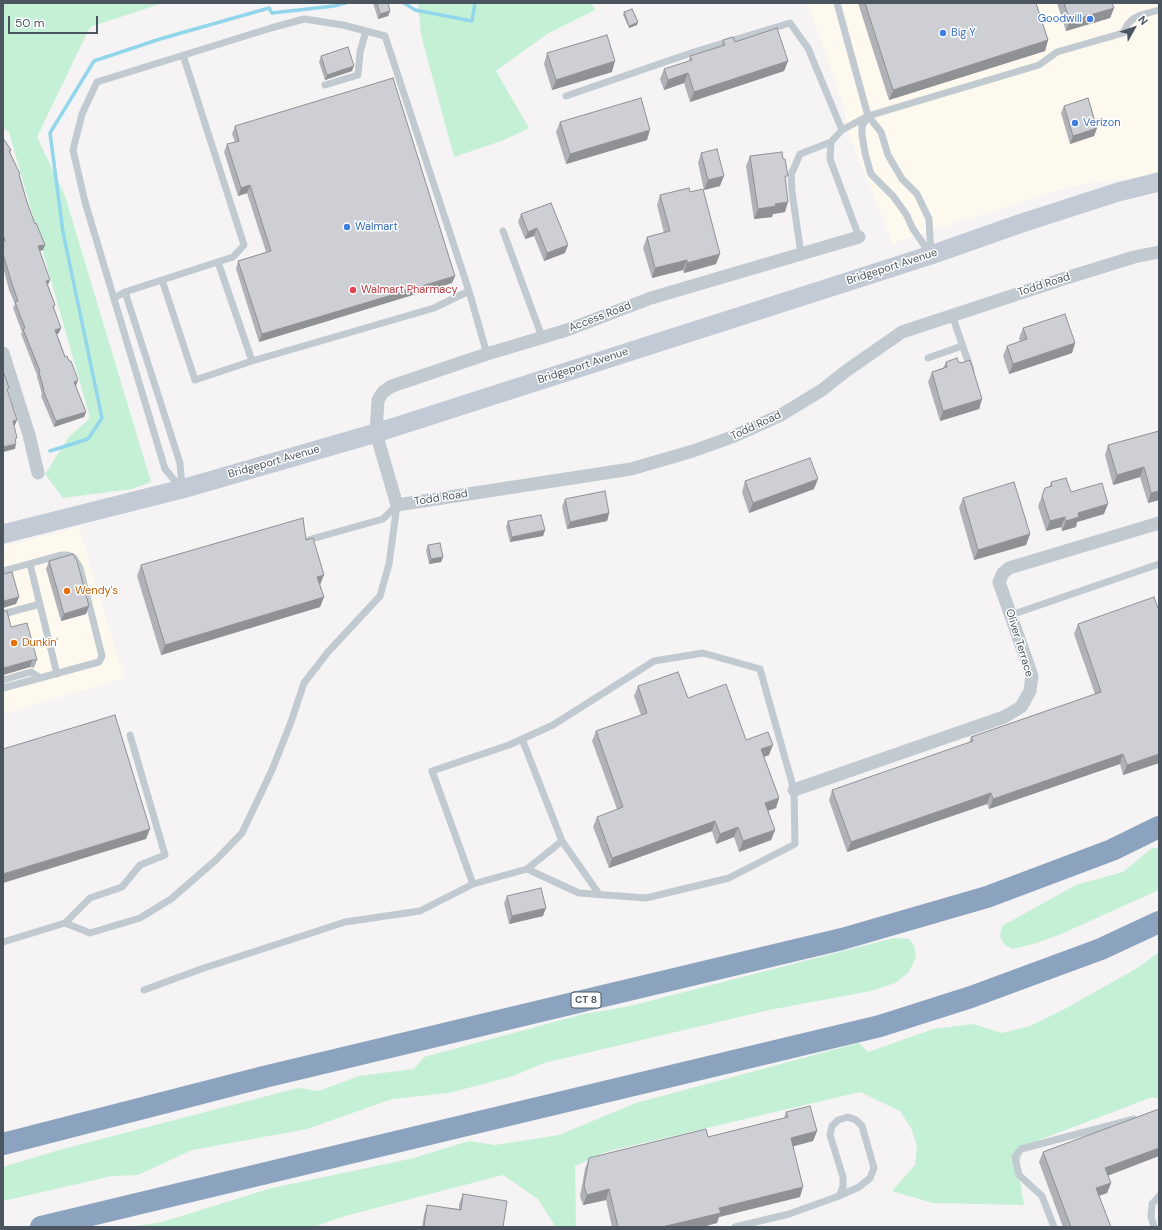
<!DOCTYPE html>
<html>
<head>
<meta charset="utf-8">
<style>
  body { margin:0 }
  #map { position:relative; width:1162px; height:1230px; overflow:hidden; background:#f5f3f3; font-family:"DM Sans",sans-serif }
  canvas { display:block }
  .frame { position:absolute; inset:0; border:4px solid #4b5560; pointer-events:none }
  .north { position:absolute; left:1114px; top:8px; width:40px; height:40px; -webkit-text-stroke:3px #fff; paint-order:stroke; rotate:50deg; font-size:11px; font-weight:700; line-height:16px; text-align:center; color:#4b5560 }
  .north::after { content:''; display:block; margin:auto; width:14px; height:18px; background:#4b5560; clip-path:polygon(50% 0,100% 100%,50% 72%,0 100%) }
  .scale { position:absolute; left:8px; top:16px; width:90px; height:18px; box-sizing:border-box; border:2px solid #4b5560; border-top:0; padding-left:5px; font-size:12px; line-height:14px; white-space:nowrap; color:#4b5560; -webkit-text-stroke:3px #fff; paint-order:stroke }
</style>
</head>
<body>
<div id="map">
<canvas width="1162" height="1230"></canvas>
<div class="frame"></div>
<div class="north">N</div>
<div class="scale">50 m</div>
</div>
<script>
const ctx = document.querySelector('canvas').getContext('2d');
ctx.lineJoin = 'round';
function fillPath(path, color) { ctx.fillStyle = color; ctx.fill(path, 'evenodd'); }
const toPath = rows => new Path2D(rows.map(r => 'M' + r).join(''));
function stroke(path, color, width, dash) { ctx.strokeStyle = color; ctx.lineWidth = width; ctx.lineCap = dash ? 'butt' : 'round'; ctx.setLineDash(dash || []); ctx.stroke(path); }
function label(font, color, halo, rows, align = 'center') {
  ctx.font = font + ' "DM Sans",sans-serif'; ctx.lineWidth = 3; ctx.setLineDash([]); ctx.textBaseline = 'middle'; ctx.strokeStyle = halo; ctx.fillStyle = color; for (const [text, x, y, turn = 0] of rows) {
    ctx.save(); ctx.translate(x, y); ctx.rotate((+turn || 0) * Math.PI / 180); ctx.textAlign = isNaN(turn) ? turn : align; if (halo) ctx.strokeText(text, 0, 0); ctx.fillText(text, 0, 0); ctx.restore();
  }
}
fillPath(toPath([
  [808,3,1159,3,1159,171,1133,179,1095,182,1064,189,898,241,894,245,849,136,844,108],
  [79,527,124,678,3,714,3,546]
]), '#fdf9ef');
fillPath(toPath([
  [3,3,163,3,90,27,37,137,65,196,151,482,132,489,63,498,45,474,69,437,90,418,9,132,3,128],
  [418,3,591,3,595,10,547,34,496,71,529,128,504,140,454,157,421,35],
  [1152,848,1159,848,1159,890,1061,934,1037,943,1012,949,1005,945,1000,937,1002,926,1076,885,1123,872],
  [894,938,909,939,914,945,916,957,909,972,895,983,871,991,769,1010,544,1063,513,1076,449,1093,392,1099,307,1129,192,1150,138,1175,112,1176,3,1201,3,1167,59,1150,298,1088,319,1091,359,1076,414,1069,424,1057,584,1014,630,1006],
  [1159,952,1159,1099,1152,1097,1024,1146,1018,1169,1024,1205,933,1203,892,1191,915,1165,917,1146,911,1128,900,1111,860,1092,605,1152,575,1166,576,1227,554,1227,554,1224,538,1199,503,1175,345,1216,313,1227,130,1227,162,1222,272,1188,414,1158,469,1141,495,1145,559,1135,636,1103,859,1043,868,1052,933,1029,973,1024,1002,1033,1030,1026,1063,1010,1139,967]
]), '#c4f0d6');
stroke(toPath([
  [404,3,415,10,472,21,475,3],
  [50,451,88,439,102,418,63,232,50,133,94,61,160,39,269,8,272,13,334,6,345,3]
]), '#92d6eb', 3.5);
stroke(toPath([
  [837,3,868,116,881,132,888,155,902,179,917,194,929,219,931,255],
  [325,85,358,75,360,52,366,31],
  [566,96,694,52,790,23,808,48,842,130],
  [868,117,862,126,862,135,865,153,871,174,893,196,906,214,913,229,931,255],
  [503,231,542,337],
  [859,237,830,159,831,142,842,130,868,116,1039,65,1057,52,1123,33,1127,25,1133,19,1141,15,1159,10],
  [801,254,792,192,791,175,800,154,831,142],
  [218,262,252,361],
  [162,280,195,380,252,361,434,308,469,291],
  [125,292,180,463,182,487],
  [114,298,125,292,233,257,244,245,183,55],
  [952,315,971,370],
  [928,358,962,346],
  [181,488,165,469,85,202,73,150,82,114,97,82,271,28,304,19,343,25,385,36,469,291,487,354],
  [308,540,383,519,397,505],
  [30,564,57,674],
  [3,571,61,555,68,555,74,558,80,568,102,656,99,662,3,688],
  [3,614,40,604],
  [1011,615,1159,564],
  [3,680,31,672,40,678],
  [522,739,562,841,527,869],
  [562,841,599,894],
  [65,923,90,898,122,887,140,865,165,855,130,735],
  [3,942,65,923,90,933,140,918,171,899,216,860,242,833,272,770,291,722,304,683,328,652,380,596,389,564,397,505],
  [144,990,201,969,345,922,420,911,473,884,527,869,579,893,646,898,729,878,795,844,794,790,760,669,703,653,654,661,553,725,509,745,432,771,473,884],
  [735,1227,789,1214,839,1196,859,1187,870,1178,874,1168,862,1126,856,1120,848,1117,838,1120,832,1126,830,1135,843,1177,843,1187,839,1196],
  [1054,1227,1042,1196,1019,1175,1015,1157,1021,1149,1134,1119],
  [1154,1227,1151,1217,1152,1204,1159,1196]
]), '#c1c9d1', 7);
stroke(toPath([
  [859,237,651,298,567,330,487,354,392,386,383,392,378,400,376,433,397,505,631,469,693,451,732,437,781,415,822,390,846,371,902,332,1063,279,1134,257,1159,252],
  [3,353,29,435,38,473],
  [794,790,1004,717,1021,707,1030,691,1032,676,999,582,1003,573,1009,568,1159,523]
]), '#c1c9d1', 13);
stroke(toPath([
  [3,534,182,489,376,433,931,255,1019,224,1118,192,1159,182]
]), '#c1cad5', 19);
stroke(toPath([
  [3,1144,264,1077,842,939,987,897,1112,850,1159,827],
  [41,1227,880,1026,971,997,1101,949,1159,922]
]), '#8ca3bf', 22);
fillPath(toPath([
  [373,3,388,3,390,11,388,16,378,19],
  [858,3,1036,3,1048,40,1045,51,889,100],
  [1057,3,1112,3,1114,8,1110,18,1066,31],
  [624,12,637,25,629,28,623,15],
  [723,40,735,42,788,61,784,71,690,102,684,83,664,90,660,79,664,69,689,61,690,56,721,46],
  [547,53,612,72,552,90,544,64],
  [321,56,352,71,325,80,319,62],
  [1064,106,1097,128,1094,136,1070,144,1061,113],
  [560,122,647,140,566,164,556,132],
  [235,126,455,276,452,283,259,342,236,269,238,261,266,252,247,193,238,196,224,152,227,144,235,142,232,134],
  [3,138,11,150,10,153,20,176,27,202,35,224,45,245,43,250,40,251,48,285,55,305,54,308,59,333,57,334,76,386,86,412,84,417,54,427,41,396,42,394,37,377,37,375,21,334,22,332,13,308,15,304,9,290,3,267],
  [701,153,720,186,704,190,698,163],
  [750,156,786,181,785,212,773,214,772,217,754,219,746,166],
  [690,192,716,264,684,273,683,270,652,278,643,248,647,237,664,233,657,205,660,195],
  [551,203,565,253,544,261,534,236,525,239,518,222,521,214],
  [1023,328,1075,343,1072,353,1009,374,1003,356,1007,346,1020,341,1019,338],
  [946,362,958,362,982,399,979,409,940,421,928,382,932,372,943,368],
  [1159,431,1159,500,1148,503,1140,477,1113,485,1105,455,1108,445],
  [745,481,814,489,749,513,742,492],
  [1051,482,1071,492,1104,514,1077,522,1076,527,1062,531,1061,527,1046,531,1038,506,1042,496,1050,486],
  [963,498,1030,534,1026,545,974,560,959,508],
  [565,499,609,513,607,521,567,529,562,507],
  [508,521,545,530,543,536,510,542,506,527],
  [306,540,324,597,320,607,161,655,137,576,141,565],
  [428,545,443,557,441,562,429,564,426,550],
  [49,561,86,614,61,621,46,569],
  [3,610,11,627,37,660,34,668,30,667,3,675],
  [1078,624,1159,763,1123,775,1120,764,989,809,987,804,847,852,829,800,832,790,969,743,971,737,1095,694,1074,634],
  [638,686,688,698,746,740,769,755,764,757,779,798,776,808,768,811,775,830,771,840,739,852,734,837,716,844,712,831,609,868,593,827,597,817,617,809,592,741,596,731,641,715,634,696],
  [507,896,543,916,509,924,504,903],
  [1159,1109,1159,1156,1108,1175,1111,1183,1107,1193,1099,1196,1111,1227,1063,1227,1039,1162,1043,1152],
  [786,1112,817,1131,813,1141,793,1146,800,1197,719,1217,717,1223,702,1227,612,1227,606,1200,583,1205,580,1196,585,1169,589,1158,708,1137,784,1118],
  [463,1194,503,1227,422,1227,424,1215,427,1205,459,1209,459,1204]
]), '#b0b2b7');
fillPath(toPath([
  [1114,8,1110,18,1066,31,1070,21],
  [390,11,388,16,378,19,380,14],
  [638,22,637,25,629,28,629,26],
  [1048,40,1045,51,889,100,893,90],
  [615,61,612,72,552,90,556,80],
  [788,61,784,71,690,102,694,92],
  [354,66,352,71,325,80,327,75],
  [688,73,684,83,664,90,668,80],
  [1097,128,1094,136,1070,144,1073,136],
  [650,130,647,140,566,164,570,154],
  [724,176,720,186,704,190,708,180],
  [250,185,247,193,238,196,241,188],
  [788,202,785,212,773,214,772,217,754,219,758,209,775,204],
  [537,228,534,236,525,239,528,232],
  [45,245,43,250,36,252,38,246],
  [568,245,565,253,544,261,547,253],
  [720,254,716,264,684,273,687,263],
  [687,260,683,270,652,278,655,268],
  [455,276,452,283,259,342,262,334],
  [50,280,48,285,46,281],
  [61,328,59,333,53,335,55,330],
  [1075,343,1072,353,1009,374,1013,364],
  [78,380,76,386,74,382],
  [982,399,979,409,940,421,943,411],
  [86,412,84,417,54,427,56,421],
  [17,420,15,425,11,426,13,421],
  [16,444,15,449,3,452,3,447],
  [1144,467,1140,477,1113,485,1117,475],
  [818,479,814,489,749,513,753,503],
  [1159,491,1159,500,1148,503,1151,493],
  [1108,504,1104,514,1077,522,1076,527,1062,531,1066,521,1078,513],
  [609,513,607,521,567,529,570,522],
  [1065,517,1061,527,1046,531,1050,521],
  [545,530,543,536,510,542,512,537],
  [1030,534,1026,545,974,560,978,550],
  [443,557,441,562,429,564,431,559],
  [324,575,320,585,317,577],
  [19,597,16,604,3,608,3,602,4,601],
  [324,597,320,607,161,655,165,645],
  [89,606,86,614,61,621,64,614],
  [32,660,30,667,3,675,3,669,4,668],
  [773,745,769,755,758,759,761,749],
  [1123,754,1120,764,989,809,993,799],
  [1159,754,1159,763,1123,775,1127,765],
  [991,793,987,804,847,852,851,842],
  [779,798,776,808,761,813,765,803],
  [715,821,712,831,609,868,612,858],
  [738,827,734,837,716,844,720,834],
  [150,829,146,839,3,883,3,874],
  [775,830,771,840,739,852,743,841],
  [546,908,543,916,509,924,512,916],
  [817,1131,813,1141,787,1148,791,1138],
  [1159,1148,1159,1156,1102,1178,1105,1168],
  [1111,1183,1107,1193,1092,1198,1096,1188],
  [803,1187,800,1197,719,1217,717,1223,702,1227,662,1227,719,1208],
  [609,1189,606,1200,583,1205,587,1195]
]), '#909195');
const building = toPath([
  [377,3,388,3,390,11,380,14,377,3],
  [865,3,1036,3,1048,40,893,90,865,3],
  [1064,3,1112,3,1114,8,1070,21,1064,3],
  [632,9,638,22,629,26,624,12,632,9],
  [777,28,788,61,694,92,688,73,668,80,664,69,692,60,690,56,725,45,723,40,733,37,735,42,777,28],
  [607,35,615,61,556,80,547,53,607,35],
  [348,47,354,66,327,75,321,56,348,47],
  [393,78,455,276,262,334,238,261,271,251,250,185,241,188,227,144,239,141,235,126,393,78],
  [641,98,650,130,570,154,560,122,641,98],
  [1088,98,1097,128,1073,136,1064,106,1088,98],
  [3,138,11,150,9,151,20,174,19,175,27,202,35,224,36,223,45,245,38,246,50,280,46,281,55,305,53,306,61,328,55,330,65,357,67,356,69,361,71,361,78,380,74,382,86,412,56,421,43,390,44,390,39,372,40,371,23,329,25,328,15,302,18,301,12,284,3,254,3,241,5,241,3,235,3,138],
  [717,149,724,176,708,180,701,153,717,149],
  [782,152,783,159,785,159,788,176,785,176,788,202,775,204,776,206,758,209,750,156,782,152],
  [689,188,690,192,703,189,720,254,687,263,687,260,655,268,647,237,670,231,660,195,689,188],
  [551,203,568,245,547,253,537,228,528,232,521,214,551,203],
  [1065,314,1075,343,1013,364,1007,346,1027,339,1023,328,1065,314],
  [957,358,958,362,960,362,961,363,970,360,982,399,943,411,932,372,947,367,946,362,957,358],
  [3,371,9,388,7,389,17,420,13,421,17,438,15,439,16,444,3,447,3,371],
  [1159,431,1159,491,1151,493,1144,467,1117,475,1108,445,1159,431],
  [810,458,818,479,753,503,745,481,810,458],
  [1066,478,1071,492,1102,483,1108,504,1078,513,1079,517,1066,521,1065,517,1050,521,1042,496,1045,488,1052,486,1051,482,1066,478],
  [1014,482,1030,534,978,550,963,498,1014,482],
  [605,491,609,513,570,522,565,499,605,491],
  [541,515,545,530,512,537,508,521,541,515],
  [303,518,306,540,313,538,324,575,317,577,324,597,165,645,141,565,303,518],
  [440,543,443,557,431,559,428,545,440,543],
  [73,554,77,561,89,606,64,614,49,561,73,554],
  [12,572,19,597,4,601,3,602,3,574,12,572],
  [1154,597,1159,611,1159,754,1127,765,1123,754,993,799,991,793,851,842,832,790,973,741,971,737,1101,692,1078,624,1154,597],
  [3,610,4,611,7,611,11,627,27,623,37,660,32,660,4,668,3,669,3,610],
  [678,672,688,698,726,684,746,740,768,732,773,745,761,749,779,798,765,803,775,830,743,841,738,827,720,834,715,821,612,858,597,817,623,807,596,731,647,713,638,686,678,672],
  [115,715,150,829,3,874,3,749,115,715],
  [541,888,546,908,512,916,507,896,541,888],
  [810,1106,817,1131,791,1138,803,1187,719,1208,721,1213,662,1227,618,1227,609,1189,587,1195,584,1186,589,1158,706,1129,708,1137,788,1117,786,1112,810,1106],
  [1159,1109,1159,1148,1105,1168,1111,1183,1096,1188,1111,1227,1071,1227,1043,1152,1159,1109],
  [463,1194,507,1201,503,1227,424,1227,427,1205,461,1210,463,1194]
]);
fillPath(building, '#cdcfd5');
stroke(building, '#909195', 1);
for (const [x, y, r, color] of [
  [1090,19,4,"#3f7fe0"],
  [943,33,4,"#3f7fe0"],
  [1075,123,4,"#3f7fe0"],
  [347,227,4,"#3f7fe0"],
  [353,290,4,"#e0444e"],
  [67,591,4,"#e8710a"],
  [14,643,4,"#e8710a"]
]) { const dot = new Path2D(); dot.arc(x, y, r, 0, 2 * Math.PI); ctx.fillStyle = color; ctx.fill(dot); stroke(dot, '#fff', 1.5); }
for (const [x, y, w] of [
  [586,1000,30]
]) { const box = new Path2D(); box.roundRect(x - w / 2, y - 8, w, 16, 3); ctx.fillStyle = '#fff'; ctx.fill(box); stroke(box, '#4b5560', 1); }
label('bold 10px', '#4b5560', null, [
  ["CT 8",586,1000]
]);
label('11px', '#366cbe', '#fff', [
  ["Goodwill",1082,19,"right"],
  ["Big Y",951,33],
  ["Verizon",1083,123],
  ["Walmart",355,227]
], 'left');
label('11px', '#4b5560', '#fff', [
  ["Bridgeport Avenue",892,267,-18],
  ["Todd Road",1044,285,-18],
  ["Access Road",600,317,-21],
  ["Bridgeport Avenue",583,366,-18],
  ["Todd Road",756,426,-25],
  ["Bridgeport Avenue",274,462,-16],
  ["Todd Road",441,498,-9],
  ["Oliver Terrace",1019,643,73]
]);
label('11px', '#be3a42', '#fff', [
  ["Walmart Pharmacy",361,290]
], 'left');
label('11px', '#c56008', '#fff', [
  ["Wendy's",75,591],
  ["Dunkin'",22,643]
], 'left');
</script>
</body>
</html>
